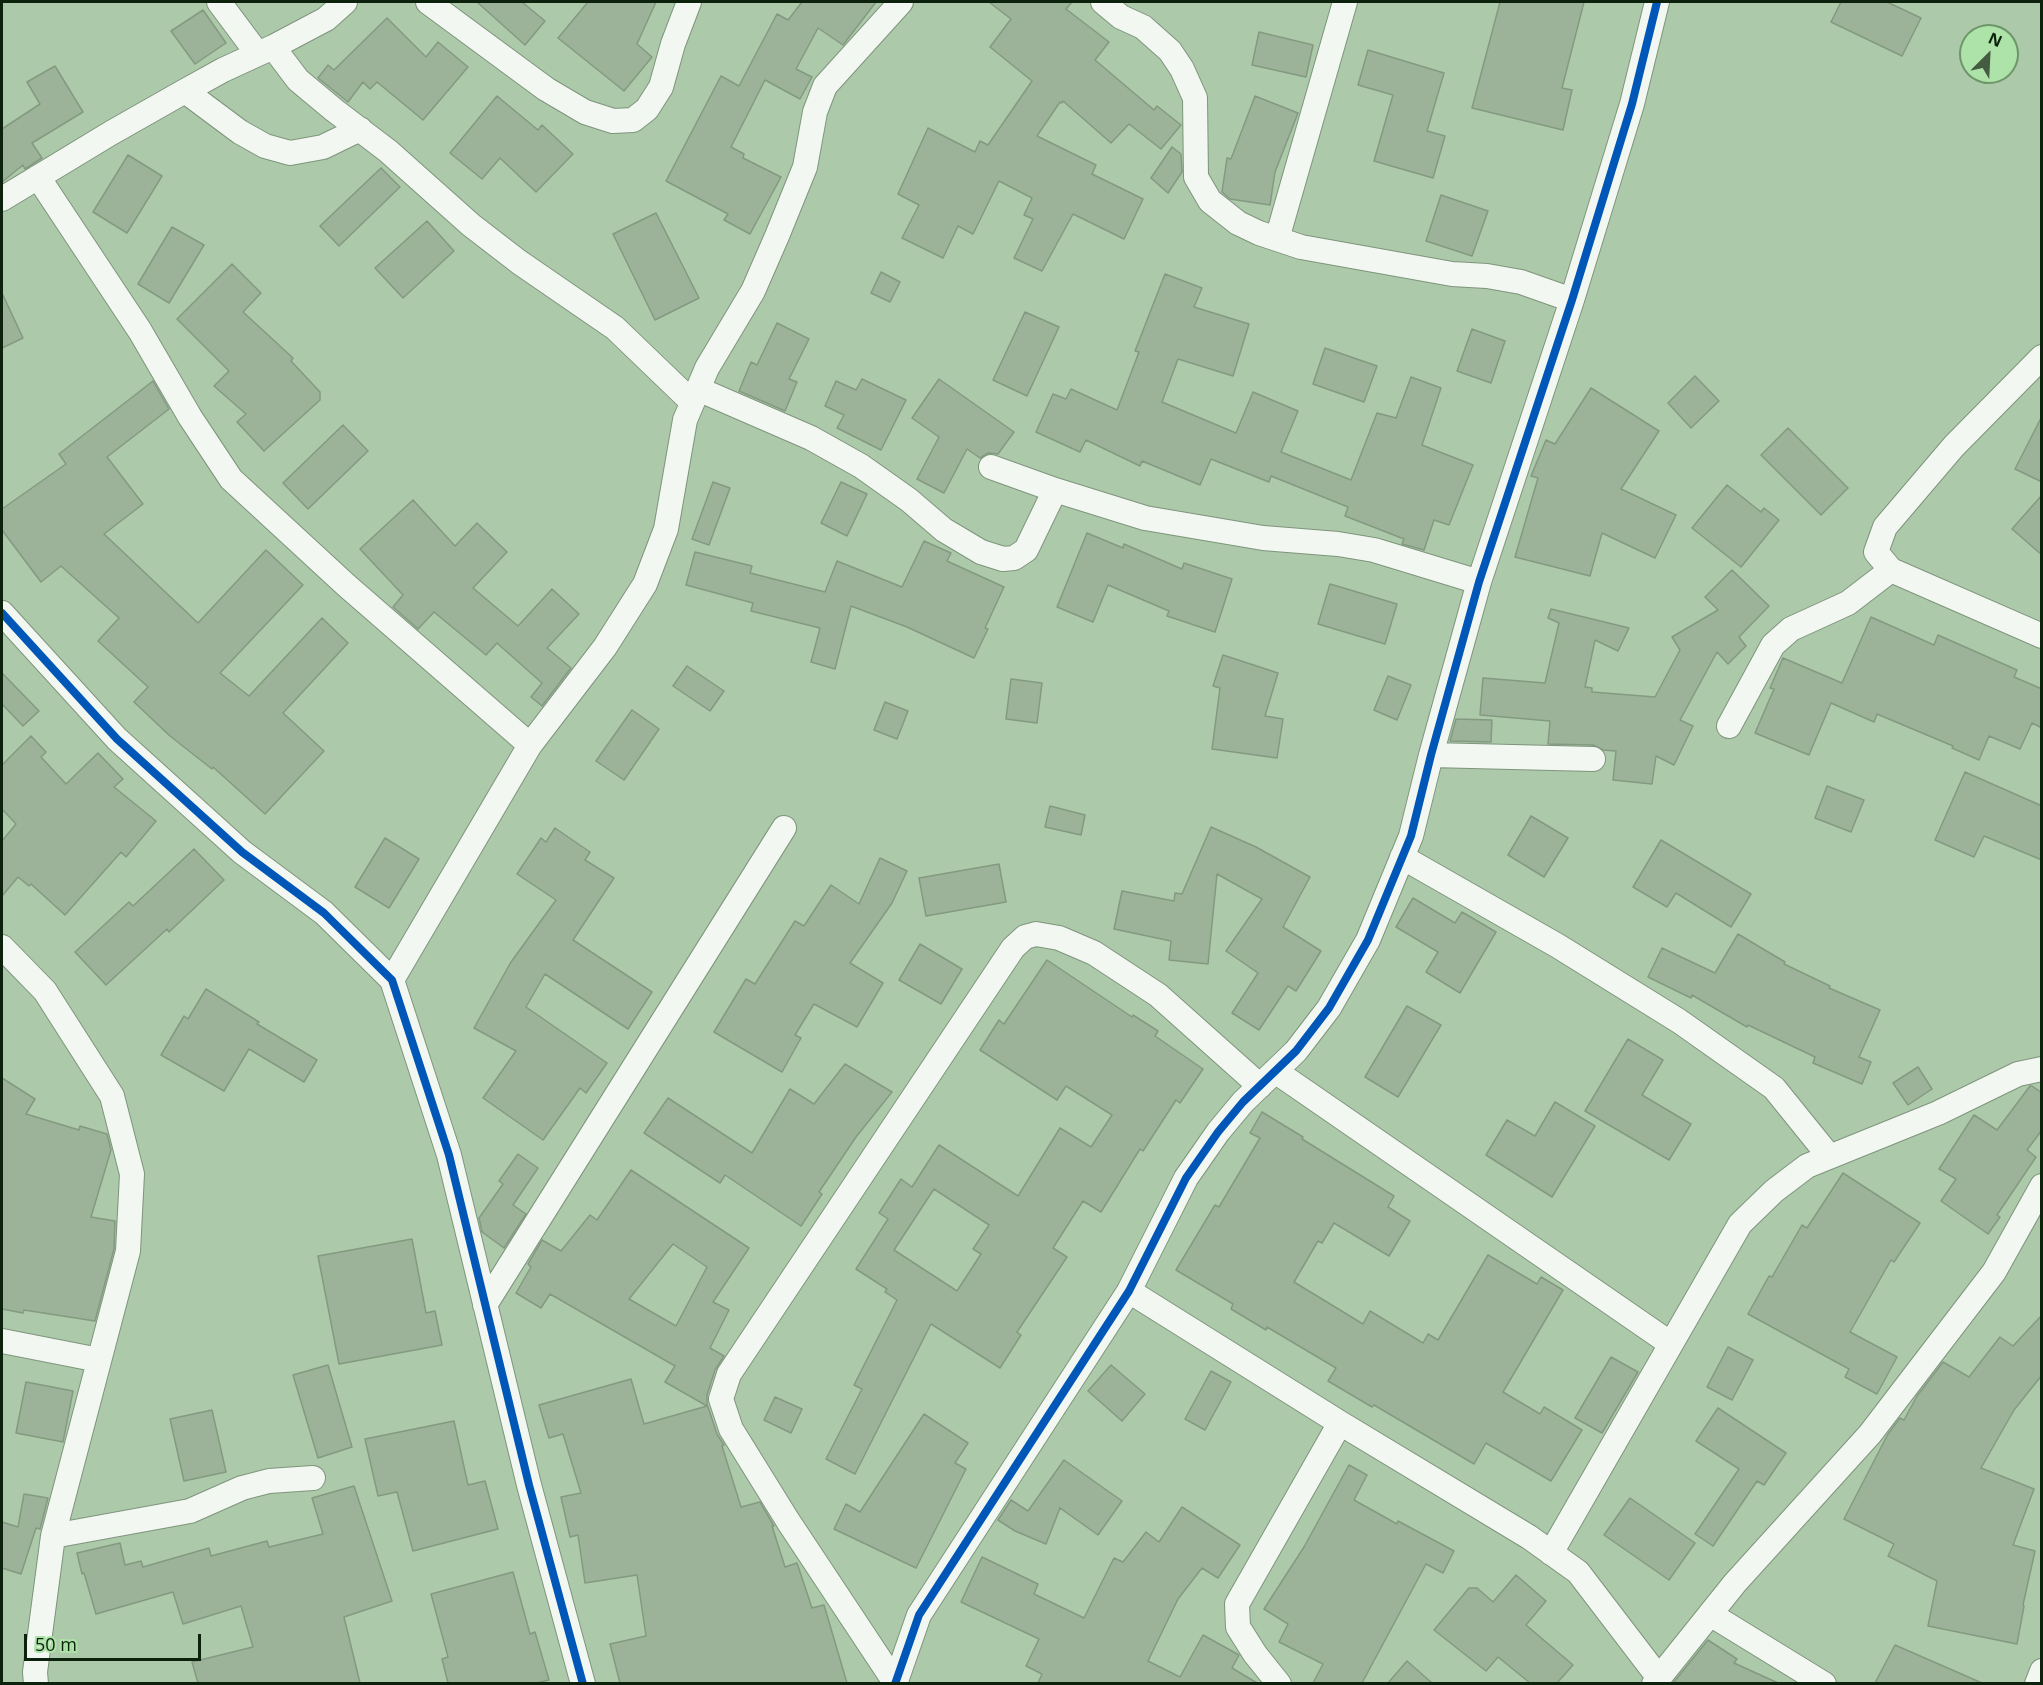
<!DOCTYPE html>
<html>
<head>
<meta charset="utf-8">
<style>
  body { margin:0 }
  #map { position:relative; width:2043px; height:1685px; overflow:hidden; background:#acc9a9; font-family:"Open Sans",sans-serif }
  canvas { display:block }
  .frame { position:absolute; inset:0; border:3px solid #0d220c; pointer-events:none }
  .north { position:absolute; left:1959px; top:24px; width:60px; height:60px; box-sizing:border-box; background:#ade3a8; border:2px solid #6d966a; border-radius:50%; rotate:24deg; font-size:16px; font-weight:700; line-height:24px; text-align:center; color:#0d220c }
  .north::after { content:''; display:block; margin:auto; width:21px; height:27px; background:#455c43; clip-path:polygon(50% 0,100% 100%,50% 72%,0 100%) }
  .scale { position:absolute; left:24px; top:1634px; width:177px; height:27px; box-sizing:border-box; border:3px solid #0d220c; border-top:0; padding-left:8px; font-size:18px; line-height:21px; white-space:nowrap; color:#0d220c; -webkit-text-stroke:4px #ade3a8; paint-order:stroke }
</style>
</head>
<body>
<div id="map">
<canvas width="2043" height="1685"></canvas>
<div class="frame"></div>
<div class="north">N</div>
<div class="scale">50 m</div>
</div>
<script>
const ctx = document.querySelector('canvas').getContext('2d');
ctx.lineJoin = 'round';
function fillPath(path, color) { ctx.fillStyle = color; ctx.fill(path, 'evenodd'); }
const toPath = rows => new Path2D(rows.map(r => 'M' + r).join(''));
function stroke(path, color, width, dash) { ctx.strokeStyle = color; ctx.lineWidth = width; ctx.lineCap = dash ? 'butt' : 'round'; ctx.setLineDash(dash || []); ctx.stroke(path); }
const building = toPath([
  [477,2,522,2,545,21,525,45,477,2],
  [588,2,656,2,637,44,652,57,624,91,558,38,588,2],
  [802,2,876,2,843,45,818,28,796,69,812,77,800,99,765,80,731,147,744,154,743,158,781,177,750,234,724,220,728,214,666,181,721,76,739,86,777,14,788,20,802,2],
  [989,2,1072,2,1066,9,1109,42,1095,60,1154,110,1157,106,1181,125,1161,149,1129,124,1111,143,1063,101,1062,103,1060,102,1037,136,1096,165,1092,174,1143,199,1124,239,1073,214,1042,271,1014,258,1033,219,1024,215,1032,198,999,181,973,234,958,226,943,258,902,238,919,205,898,194,928,128,975,152,980,141,988,145,1032,81,990,47,1011,19,989,2],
  [1500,2,1584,2,1562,88,1572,90,1563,130,1472,108,1500,2],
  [1841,2,1887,2,1921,18,1902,56,1831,22,1841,2],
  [203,10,226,43,195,64,171,31,203,10],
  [387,18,426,57,438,42,468,67,423,120,377,82,370,89,363,82,348,102,318,78,328,65,334,70,387,18],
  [1259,32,1313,45,1306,77,1252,65,1259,32],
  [1368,50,1444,73,1427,131,1445,136,1433,178,1374,161,1393,95,1358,85,1368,50],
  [55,66,83,112,32,143,42,158,25,169,23,165,2,182,2,129,40,104,27,82,55,66],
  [497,96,538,130,542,125,573,154,536,192,500,158,482,179,450,153,497,96],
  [1255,96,1298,113,1275,172,1270,205,1230,199,1222,192,1227,158,1231,159,1255,96],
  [1172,147,1181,154,1182,172,1168,193,1151,178,1172,147],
  [128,155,162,176,127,233,93,212,128,155],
  [381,168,400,187,339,246,320,226,381,168],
  [1441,195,1488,211,1472,256,1426,241,1441,195],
  [656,213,699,298,655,320,613,234,656,213],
  [427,221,454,251,403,298,375,268,427,221],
  [172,227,204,245,169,303,138,284,172,227],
  [232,264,261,293,243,312,293,358,291,361,320,392,320,400,264,451,237,422,246,414,214,386,229,371,177,319,232,264],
  [881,272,900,282,890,302,871,293,881,272],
  [1165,274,1202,288,1194,307,1249,324,1233,376,1178,359,1162,402,1236,433,1253,392,1298,411,1281,452,1351,480,1377,413,1396,418,1411,377,1441,388,1422,445,1473,465,1449,525,1434,520,1424,550,1402,544,1404,539,1345,516,1348,507,1271,476,1269,482,1211,459,1200,485,1142,461,1140,466,1086,440,1080,452,1036,432,1053,394,1066,399,1071,389,1117,410,1139,352,1135,351,1165,274],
  [2,293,23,338,2,348,2,293],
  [1025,312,1059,327,1027,396,993,380,1025,312],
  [777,323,809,339,789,379,797,382,785,411,739,391,751,362,757,365,777,323],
  [1472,329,1505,341,1491,383,1457,371,1472,329],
  [1325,348,1377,366,1364,402,1313,384,1325,348],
  [1695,376,1719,401,1691,428,1668,403,1695,376],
  [862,379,906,400,881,450,837,428,844,415,825,406,836,381,856,390,862,379],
  [939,379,1014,432,998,454,988,453,980,458,967,449,944,493,917,479,939,437,912,418,939,379],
  [153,381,169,409,107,457,143,504,104,534,198,623,266,550,303,585,220,673,249,696,322,618,348,643,283,713,324,751,265,814,213,767,212,769,170,736,134,702,148,687,98,641,119,618,61,566,41,582,2,530,2,509,66,464,59,454,153,381],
  [1591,388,1659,431,1621,489,1676,515,1655,558,1602,533,1590,576,1515,557,1538,478,1531,476,1546,440,1555,444,1591,388],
  [2042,416,2042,482,2015,469,2042,416],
  [343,425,368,451,308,509,283,483,343,425],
  [1788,428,1848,488,1821,515,1761,455,1788,428],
  [713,482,730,488,709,545,692,539,713,482],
  [841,482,867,494,847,536,821,523,841,482],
  [1727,485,1761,512,1764,508,1779,520,1741,567,1692,528,1727,485],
  [2042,495,2042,555,2012,529,2042,495],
  [413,500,455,546,477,523,507,552,473,588,518,626,552,589,579,614,547,648,571,668,542,706,531,697,542,683,497,643,486,655,434,612,418,629,393,607,403,595,360,549,413,500],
  [1087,533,1123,548,1124,544,1182,569,1184,563,1232,579,1215,632,1167,616,1169,611,1108,585,1093,622,1057,607,1087,533],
  [924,541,951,553,947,561,1004,587,985,628,988,629,974,658,907,627,851,606,835,669,811,662,820,628,751,611,753,603,686,585,695,552,752,566,750,573,825,592,837,561,902,587,924,541],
  [1732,570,1769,606,1739,637,1746,646,1728,664,1717,652,1680,720,1693,726,1674,765,1656,756,1652,784,1613,780,1616,751,1603,750,1593,745,1548,744,1550,721,1480,715,1483,678,1545,683,1559,623,1548,618,1551,609,1629,628,1618,651,1595,640,1585,687,1592,688,1592,692,1655,697,1680,650,1672,637,1718,610,1705,597,1732,570],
  [1330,584,1397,604,1385,644,1318,624,1330,584],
  [1871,617,1934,645,1938,635,2017,670,2014,677,2042,689,2042,728,2032,723,2020,749,1989,736,1979,760,1952,748,1953,746,1877,714,1874,722,1831,703,1809,755,1755,733,1774,689,1770,688,1783,658,1842,683,1871,617],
  [1223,655,1278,673,1265,716,1283,719,1277,758,1212,749,1220,688,1213,686,1223,655],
  [687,666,724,691,710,711,673,686,687,666],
  [2,673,39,711,23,726,2,704,2,673],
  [1388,676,1411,685,1397,720,1374,710,1388,676],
  [1011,679,1042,683,1037,723,1006,719,1011,679],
  [885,702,908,711,897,739,874,730,885,702],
  [632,710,659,729,624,780,596,761,632,710],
  [1456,719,1492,720,1491,742,1450,741,1456,719],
  [31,736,46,752,41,757,66,784,98,753,123,779,114,787,156,821,126,857,121,852,65,915,31,884,29,886,18,877,2,896,2,841,16,824,2,809,2,765,31,736],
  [1965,772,2042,806,2042,860,1984,836,1974,857,1935,840,1965,772],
  [1827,786,1864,800,1851,832,1815,818,1827,786],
  [1050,806,1085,815,1081,835,1045,827,1050,806],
  [1531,816,1568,838,1544,877,1508,855,1531,816],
  [1211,827,1256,847,1310,877,1283,927,1321,951,1296,991,1288,986,1259,1030,1232,1013,1258,973,1226,951,1262,899,1217,874,1208,964,1169,960,1171,941,1114,929,1122,891,1174,901,1175,893,1182,894,1211,827],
  [555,828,590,852,585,860,614,878,573,940,652,992,628,1029,545,974,526,1007,607,1063,586,1093,580,1088,543,1140,483,1098,516,1051,474,1028,511,962,556,900,517,874,541,838,546,842,555,828],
  [385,838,419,859,389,908,355,887,385,838],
  [1661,840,1751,894,1731,927,1676,893,1667,907,1633,887,1661,840],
  [194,849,224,880,169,932,167,929,106,985,75,952,129,902,133,906,194,849],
  [880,858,907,871,892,903,850,963,883,983,857,1027,814,1004,795,1035,801,1038,782,1072,714,1032,746,979,755,984,795,921,804,926,831,885,859,904,880,858],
  [999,864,1006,902,926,916,919,878,999,864],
  [1413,898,1455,923,1462,912,1496,932,1460,993,1426,972,1438,952,1396,927,1413,898],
  [1738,934,1785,962,1784,964,1830,986,1829,988,1880,1010,1859,1057,1871,1062,1862,1084,1813,1063,1815,1057,1748,1025,1747,1027,1692,995,1691,998,1648,977,1662,948,1715,973,1738,934],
  [920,944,962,969,941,1004,899,980,920,944],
  [1047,960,1132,1017,1133,1015,1158,1031,1155,1036,1203,1069,1180,1103,1176,1100,1143,1151,1140,1149,1101,1212,1083,1201,1053,1248,1067,1257,1017,1332,1021,1335,1000,1368,931,1324,855,1474,826,1459,862,1389,854,1385,897,1300,885,1292,887,1289,856,1269,888,1219,879,1213,901,1179,912,1187,939,1145,1018,1196,1060,1128,1091,1147,1112,1115,1066,1086,1057,1100,980,1050,999,1020,1004,1024,1047,960],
  [934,1189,989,1225,973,1249,981,1254,957,1291,894,1250,934,1189],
  [206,989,259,1022,257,1024,317,1060,304,1082,249,1049,224,1091,161,1055,184,1016,188,1019,206,989],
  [1407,1006,1441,1025,1398,1097,1365,1077,1407,1006],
  [1628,1039,1663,1060,1642,1095,1691,1124,1669,1160,1585,1111,1628,1039],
  [845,1064,892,1092,856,1137,819,1192,822,1194,801,1226,725,1175,720,1183,644,1133,668,1098,752,1153,790,1089,814,1104,845,1064],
  [1918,1067,1932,1089,1908,1105,1893,1083,1918,1067],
  [2,1078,35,1099,26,1114,79,1130,80,1126,107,1134,111,1150,91,1217,115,1221,114,1249,95,1321,24,1310,23,1313,2,1309,2,1078],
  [2030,1086,2032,1086,2042,1093,2042,1130,2027,1150,2036,1157,1997,1215,2000,1217,1988,1234,1941,1201,1956,1179,1939,1169,1974,1115,1997,1130,2030,1086],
  [1555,1102,1595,1126,1552,1197,1486,1155,1507,1120,1535,1136,1555,1102],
  [1262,1112,1303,1137,1302,1139,1394,1196,1388,1207,1410,1221,1389,1256,1334,1223,1322,1243,1318,1241,1294,1282,1363,1324,1370,1311,1423,1343,1428,1334,1438,1340,1488,1255,1537,1284,1541,1277,1563,1290,1503,1392,1540,1414,1544,1407,1582,1430,1551,1481,1486,1443,1474,1464,1374,1405,1372,1407,1328,1381,1336,1368,1267,1327,1266,1330,1231,1309,1233,1304,1176,1270,1215,1205,1219,1207,1260,1138,1250,1133,1262,1112],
  [518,1154,538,1168,513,1205,526,1214,504,1248,482,1232,479,1218,503,1184,499,1181,518,1154],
  [631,1170,749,1248,713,1302,729,1310,710,1348,724,1356,715,1370,707,1395,707,1404,717,1434,724,1445,722,1446,741,1507,760,1502,774,1526,772,1526,785,1567,797,1563,812,1608,824,1605,847,1683,620,1683,610,1644,646,1636,637,1575,585,1583,578,1535,570,1537,561,1497,581,1493,563,1434,549,1438,539,1405,631,1379,644,1424,707,1406,665,1382,675,1366,550,1294,541,1308,516,1293,531,1267,528,1264,542,1240,561,1251,590,1215,597,1220,631,1170],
  [673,1244,707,1267,676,1326,629,1299,673,1244],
  [1843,1173,1920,1223,1894,1262,1891,1260,1850,1332,1897,1357,1877,1394,1845,1377,1849,1369,1748,1314,1769,1276,1772,1277,1802,1225,1807,1228,1843,1173],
  [412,1239,426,1313,435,1311,442,1345,339,1364,318,1256,412,1239],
  [2042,1315,2042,1375,2014,1410,1981,1468,2034,1489,2013,1545,2035,1551,2023,1605,2024,1606,2017,1644,1928,1626,1937,1581,1888,1556,1894,1544,1844,1519,1888,1434,1900,1418,1904,1420,1917,1396,1943,1362,1969,1377,2000,1337,2013,1346,2042,1315],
  [1728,1347,1753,1360,1732,1400,1707,1387,1728,1347],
  [1611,1357,1638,1372,1602,1433,1575,1418,1611,1357],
  [328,1365,352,1447,318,1458,293,1375,328,1365],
  [1111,1365,1145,1394,1122,1421,1088,1391,1111,1365],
  [1211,1371,1231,1382,1205,1430,1185,1419,1211,1371],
  [26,1382,73,1391,63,1442,16,1433,26,1382],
  [775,1397,802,1409,791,1433,764,1420,775,1397],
  [1718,1408,1786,1453,1764,1485,1757,1481,1713,1546,1695,1534,1739,1469,1696,1441,1718,1408],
  [212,1410,226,1472,184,1481,170,1419,212,1410],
  [924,1414,968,1443,955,1463,966,1469,916,1568,834,1529,846,1504,860,1512,924,1414],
  [454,1421,468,1485,485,1481,498,1529,413,1551,397,1492,378,1496,365,1439,454,1421],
  [1064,1460,1122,1501,1098,1535,1060,1508,1046,1544,1015,1531,998,1520,1011,1500,1028,1511,1064,1460],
  [1349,1465,1367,1475,1354,1500,1397,1524,1398,1521,1454,1551,1443,1573,1426,1564,1362,1683,1313,1683,1323,1664,1279,1642,1288,1624,1264,1609,1304,1547,1349,1465],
  [354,1486,392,1601,344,1617,360,1683,198,1683,192,1662,253,1647,241,1606,183,1624,173,1592,96,1614,84,1573,82,1574,77,1553,120,1543,125,1565,141,1561,143,1567,209,1548,211,1556,267,1541,269,1547,323,1534,312,1498,354,1486],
  [24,1494,48,1498,40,1529,36,1528,21,1574,2,1568,2,1522,18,1527,24,1494],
  [1630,1498,1695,1543,1669,1580,1604,1535,1630,1498],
  [1182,1507,1240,1545,1218,1578,1202,1568,1178,1599,1148,1661,1180,1677,1203,1635,1239,1655,1232,1668,1257,1683,1038,1683,1042,1674,1026,1666,1039,1639,961,1602,982,1557,1038,1584,1034,1594,1084,1618,1114,1558,1123,1562,1146,1532,1159,1542,1182,1507],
  [513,1572,530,1634,535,1632,549,1680,536,1683,448,1683,442,1659,448,1657,431,1594,513,1572],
  [1516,1575,1546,1601,1526,1625,1573,1665,1557,1683,1530,1683,1498,1657,1486,1671,1434,1630,1469,1588,1477,1588,1493,1602,1516,1575],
  [1708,1640,1737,1659,1734,1663,1778,1683,1673,1683,1708,1640],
  [1895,1645,1982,1683,1875,1683,1895,1645],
  [1407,1661,1432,1683,1388,1683,1407,1661]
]);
fillPath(building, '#9cb39a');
stroke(building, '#839a81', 1.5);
const street = toPath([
  [219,2,257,53],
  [428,2,546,89,585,112,613,121,633,120,647,109,661,87,673,44,689,2],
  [1103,2,1121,17,1143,27,1170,51,1182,69,1195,98,1196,177,1210,201,1238,223,1259,233,1301,247,1452,274,1487,276,1521,282,1572,300],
  [273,47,298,80,334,110,388,151,471,225,519,262,615,328,692,402],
  [185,91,240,132,265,146,290,153,323,147,360,129],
  [38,177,140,331,190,417,231,479,346,585,530,745],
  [2,199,111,133,185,91,223,70,273,47,326,19,345,2],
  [1277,239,1345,2],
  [2042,357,1954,446,1885,527,1876,552,1891,570,2042,636],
  [698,389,811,438,861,466,909,500,944,530,981,552,1003,559,1014,558,1026,550,1055,490],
  [991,467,1055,490,1145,518,1263,538,1338,544,1374,550,1479,582],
  [2,613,117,739,242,852,324,913,392,980,449,1155,529,1485,583,1684],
  [1729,726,1773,645,1791,629,1848,603,1891,570],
  [1431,755,1593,759],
  [1402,857,1558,946,1679,1021,1774,1088,1829,1156],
  [2,947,45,991,112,1096,132,1174,128,1251,53,1536,35,1672,36,1684],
  [392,980,530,745,605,647,645,584,666,529,685,420,707,368,753,291,777,236,805,167,815,112,825,86,901,2],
  [1275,1071,1671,1344],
  [1129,1291,1340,1423,1529,1537,1578,1572,1659,1678],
  [485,1305,784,828],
  [2,1341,99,1360],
  [53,1536,190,1511,242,1488,269,1481,313,1478],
  [1551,1553,1740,1224,1774,1191,1807,1166,1938,1113,2018,1074,2042,1069],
  [1710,1614,1824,1684],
  [894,1681,788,1521,731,1429,721,1399,729,1374,1013,948,1025,937,1036,934,1059,938,1094,953,1158,995,1260,1086],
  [895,1684,919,1615,1129,1291,1186,1178,1218,1132,1243,1102,1296,1051,1329,1008,1368,940,1411,836,1431,755,1479,582,1572,300,1632,104,1657,2],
  [1279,1684,1255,1654,1238,1627,1237,1604,1340,1423],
  [1654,1684,1735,1583,1870,1434,1994,1272,2042,1186],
  [2037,1684,2042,1671]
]);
stroke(street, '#7e957c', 26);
stroke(street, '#f3f7f2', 24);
stroke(toPath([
  [2,613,117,739,242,852,324,913,392,980,449,1155,529,1485,583,1684],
  [895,1684,919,1615,1129,1291,1186,1178,1218,1132,1243,1102,1296,1051,1329,1008,1368,940,1411,836,1431,755,1479,582,1572,300,1632,104,1657,2]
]), '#0057b8', 8);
</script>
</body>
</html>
